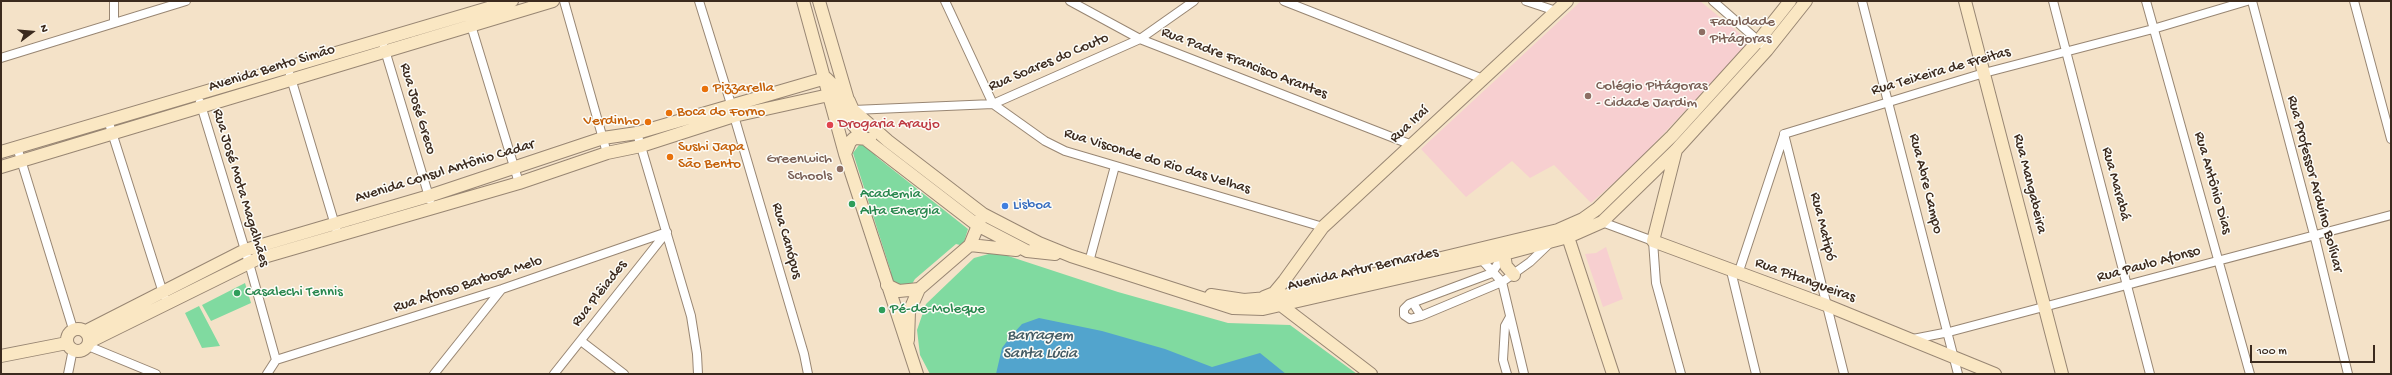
<!DOCTYPE html>
<html>
<head>
<meta charset="utf-8">
<style>
  body { margin:0 }
  #map { position:relative; width:2392px; height:375px; overflow:hidden; background:#f4e2c8; font-family:"Gochi Hand",sans-serif }
  canvas { display:block }
  .frame { position:absolute; inset:0; border:2px solid #3b2a1e; pointer-events:none }
  .north { position:absolute; left:12px; top:12px; width:40px; height:40px; -webkit-text-stroke:3px #fdfcf7; paint-order:stroke; rotate:74deg; font-size:11px; font-weight:700; line-height:16px; text-align:center; color:#3b2a1e }
  .north::after { content:''; display:block; margin:auto; width:14px; height:18px; background:#3b2a1e; clip-path:polygon(50% 0,100% 100%,50% 72%,0 100%) }
  .scale { position:absolute; left:2250px; top:345px; width:125px; height:18px; box-sizing:border-box; border:2px solid #3b2a1e; border-top:0; padding-left:5px; font-size:12px; line-height:14px; white-space:nowrap; color:#3b2a1e; -webkit-text-stroke:3px #fdfcf7; paint-order:stroke }
</style>
</head>
<body>
<div id="map">
<canvas width="2392" height="375"></canvas>
<div class="frame"></div>
<div class="north">N</div>
<div class="scale">100 m</div>
</div>
<script>
const ctx = document.querySelector('canvas').getContext('2d');
ctx.lineJoin = 'round';
function fillPath(path, color) { ctx.fillStyle = color; ctx.fill(path, 'evenodd'); }
const toPath = rows => new Path2D(rows.map(r => 'M' + r).join(''));
function stroke(path, color, width, dash) { ctx.strokeStyle = color; ctx.lineWidth = width; ctx.lineCap = dash ? 'butt' : 'round'; ctx.setLineDash(dash || []); ctx.stroke(path); }
function label(font, color, halo, rows, align = 'center') {
  ctx.font = font + ' "Gochi Hand",sans-serif'; ctx.lineWidth = 3; ctx.setLineDash([]); ctx.textBaseline = 'middle'; ctx.strokeStyle = halo; ctx.fillStyle = color; for (const [text, x, y, turn = 0] of rows) {
    ctx.save(); ctx.translate(x, y); ctx.rotate((+turn || 0) * Math.PI / 180); ctx.textAlign = isNaN(turn) ? turn : align; if (halo) ctx.strokeText(text, 0, 0); ctx.fillText(text, 0, 0); ctx.restore();
  }
}
fillPath(toPath([
  [1581,1,1700,1,1749,41,1748,44,1635,164,1591,203,1554,165,1530,178,1512,161,1466,197,1421,149],
  [1606,247,1623,299,1603,307,1585,254,1596,253]
]), '#f7cfd0');
fillPath(toPath([
  [859,145,866,145,875,151,875,155,878,158,968,229,964,242,960,245,956,244,915,279,912,284,898,286,888,277,891,272,853,153],
  [996,252,1118,292,1228,323,1290,325,1357,374,930,374,920,355,917,330,926,304,974,258],
  [245,283,251,303,211,321,202,305],
  [199,306,220,346,202,348,185,313]
]), '#80daa0');
fillPath(toPath([
  [1039,318,1102,331,1165,349,1212,367,1260,353,1286,374,996,374,1002,348,1011,336,1022,324]
]), '#52a4cd');
const street = toPath([
  [114,1,114,23],
  [564,1,607,153],
  [699,1,731,104],
  [945,1,993,104,1045,141,1065,151,1323,227],
  [1070,1,1140,39,1412,145],
  [1284,1,1483,79],
  [1526,1,1556,11],
  [1713,1,1762,44],
  [1862,1,1958,374],
  [2053,1,2150,374],
  [2146,1,2250,374],
  [2252,1,2316,242,2348,374],
  [2354,1,2391,139],
  [470,22,519,183],
  [384,47,430,200],
  [1,58,186,1],
  [290,75,338,235],
  [200,102,249,263,276,360],
  [853,110,993,104,1140,39,1194,1],
  [734,116,804,354,808,374],
  [108,120,164,296],
  [637,133,691,316,697,354,698,374],
  [1784,134,1984,73,2153,29,2247,1],
  [1784,134,1844,374],
  [17,147,73,329],
  [1602,222,1653,241,1656,283,1681,374],
  [1504,254,1492,273,1409,304,1404,309,1404,315,1410,319,1421,316,1502,282,1530,262,1551,242],
  [1481,259,1502,282,1524,374],
  [1089,262,1115,166],
  [1731,271,1756,374],
  [1738,274,1784,135],
  [1413,303,1421,316],
  [1913,339,1949,332,2391,215],
  [581,341,624,374],
  [88,346,156,374],
  [276,360,502,289,667,232],
  [68,374,73,349],
  [267,374,276,360],
  [434,374,501,290],
  [554,374,666,233],
  [1507,374,1503,360,1505,326,1510,317]
]);
const secondary = toPath([
  [803,1,845,154,917,374],
  [819,1,848,100],
  [1965,1,2062,374],
  [826,78,849,101,853,110,888,141,983,214,1039,243,1071,256,1233,308,1263,309,1504,254,1568,237,1602,222,1676,150,1767,50,1806,1],
  [833,100,864,138,977,225,1027,251,1055,254],
  [1676,150,1653,241,1826,305,1995,374],
  [1,152,512,1],
  [845,154,850,142,854,138,870,139],
  [1,167,553,1],
  [1568,237,1613,374],
  [970,245,1016,250],
  [1504,254,1506,266,1514,275],
  [887,285,899,291,919,289],
  [1211,295,1244,300,1279,297,1558,230,1583,219,1597,209,1672,136,1759,40,1790,1],
  [1264,297,1274,293,1284,281,1323,227,1567,1],
  [1282,306,1371,374],
  '67 340a11 11 0 1 1 22 0a11 11 0 1 1-22 0Z',
  [86,331,245,250,429,196,603,138,637,133,826,78],
  [908,340,909,312,919,289,970,245,981,218],
  [89,342,257,259,519,183,607,153,641,146,734,116,829,95],
  [1,356,67,343]
]);
stroke(street, '#988673', 10);
stroke(secondary, '#988673', 14);
stroke(street, '#fff', 8);
stroke(secondary, '#fae7c3', 12);
for (const [x, y, r, color] of [
  [1702,32,4,"#8d6e63"],
  [705,89,4,"#e8710a"],
  [1588,96,4,"#8d6e63"],
  [669,113,4,"#e8710a"],
  [648,122,4,"#e8710a"],
  [830,125,4,"#e0444e"],
  [670,157,4,"#e8710a"],
  [840,169,4,"#8d6e63"],
  [852,204,4,"#2e9e5b"],
  [1005,206,4,"#3f7fe0"],
  [237,293,4,"#2e9e5b"],
  [882,310,4,"#2e9e5b"]
]) { const dot = new Path2D(); dot.arc(x, y, r, 0, 2 * Math.PI); ctx.fillStyle = color; ctx.fill(dot); stroke(dot, '#fdfcf7', 1.5); }
label('15px', '#785e54', '#fdfcf7', [
  ["Faculdade",1710,23],
  ["Pitágoras",1710,40],
  ["Colégio Pitágoras",1596,87],
  ["- Cidade Jardim",1596,104],
  ["Greenwich",832,160,"right"],
  ["Schools",832,177,"right"]
], 'left');
label('15px', '#3b2a1e', '#fdfcf7', [
  ["Rua Soares do Couto",1049,63,-23],
  ["Rua Padre Francisco Arantes",1244,64,21],
  ["Avenida Bento Simão",272,69,-17],
  ["Rua Teixeira de Freitas",1941,72,-16],
  ["Rua José Greco",417,109,73],
  ["Rua Iraí",1410,125,-43],
  ["Rua Visconde do Rio das Velhas",1157,162,17],
  ["Avenida Consul Antônio Cadar",445,172,-17],
  ["Rua Antônio Dias",2212,183,74],
  ["Rua Abre Campo",1925,184,76],
  ["Rua Mangabeira",2029,184,76],
  ["Rua Marabá",2115,184,75],
  ["Rua Professor Arduíno Bolívar",2314,184,75],
  ["Rua José Mota Magalhães",240,188,73],
  ["Rua Matipó",1822,227,76],
  ["Rua Canópus",786,241,74],
  ["Rua Paulo Afonso",2149,265,-15],
  ["Avenida Artur Bernardes",1363,270,-13],
  ["Rua Pitangueiras",1805,281,20],
  ["Rua Afonso Barbosa Melo",468,285,-18],
  ["Rua Plêiades",600,294,-52]
]);
label('15px', '#c56008', '#fdfcf7', [
  ["Pizzarella",713,89],
  ["Boca do Forno",677,113],
  ["Verdinho",640,122,"right"],
  ["Sushi Japa",678,148],
  ["São Bento",678,165]
], 'left');
label('15px', '#be3a42', '#fdfcf7', [
  ["Drogaria Araujo",838,125]
], 'left');
label('15px', '#27864d', '#fdfcf7', [
  ["Academia",860,195],
  ["Alta Energia",860,212],
  ["Casalechi Tennis",245,293],
  ["Pé-de-Moleque",890,310]
], 'left');
label('15px', '#366cbe', '#fdfcf7', [
  ["Lisboa",1013,206]
], 'left');
label('italic 16px', '#445b64', '#fdfcf7', [
  ["Barragem",1040,337],
  ["Santa Lúcia",1040,355]
]);
</script>
</body>
</html>
